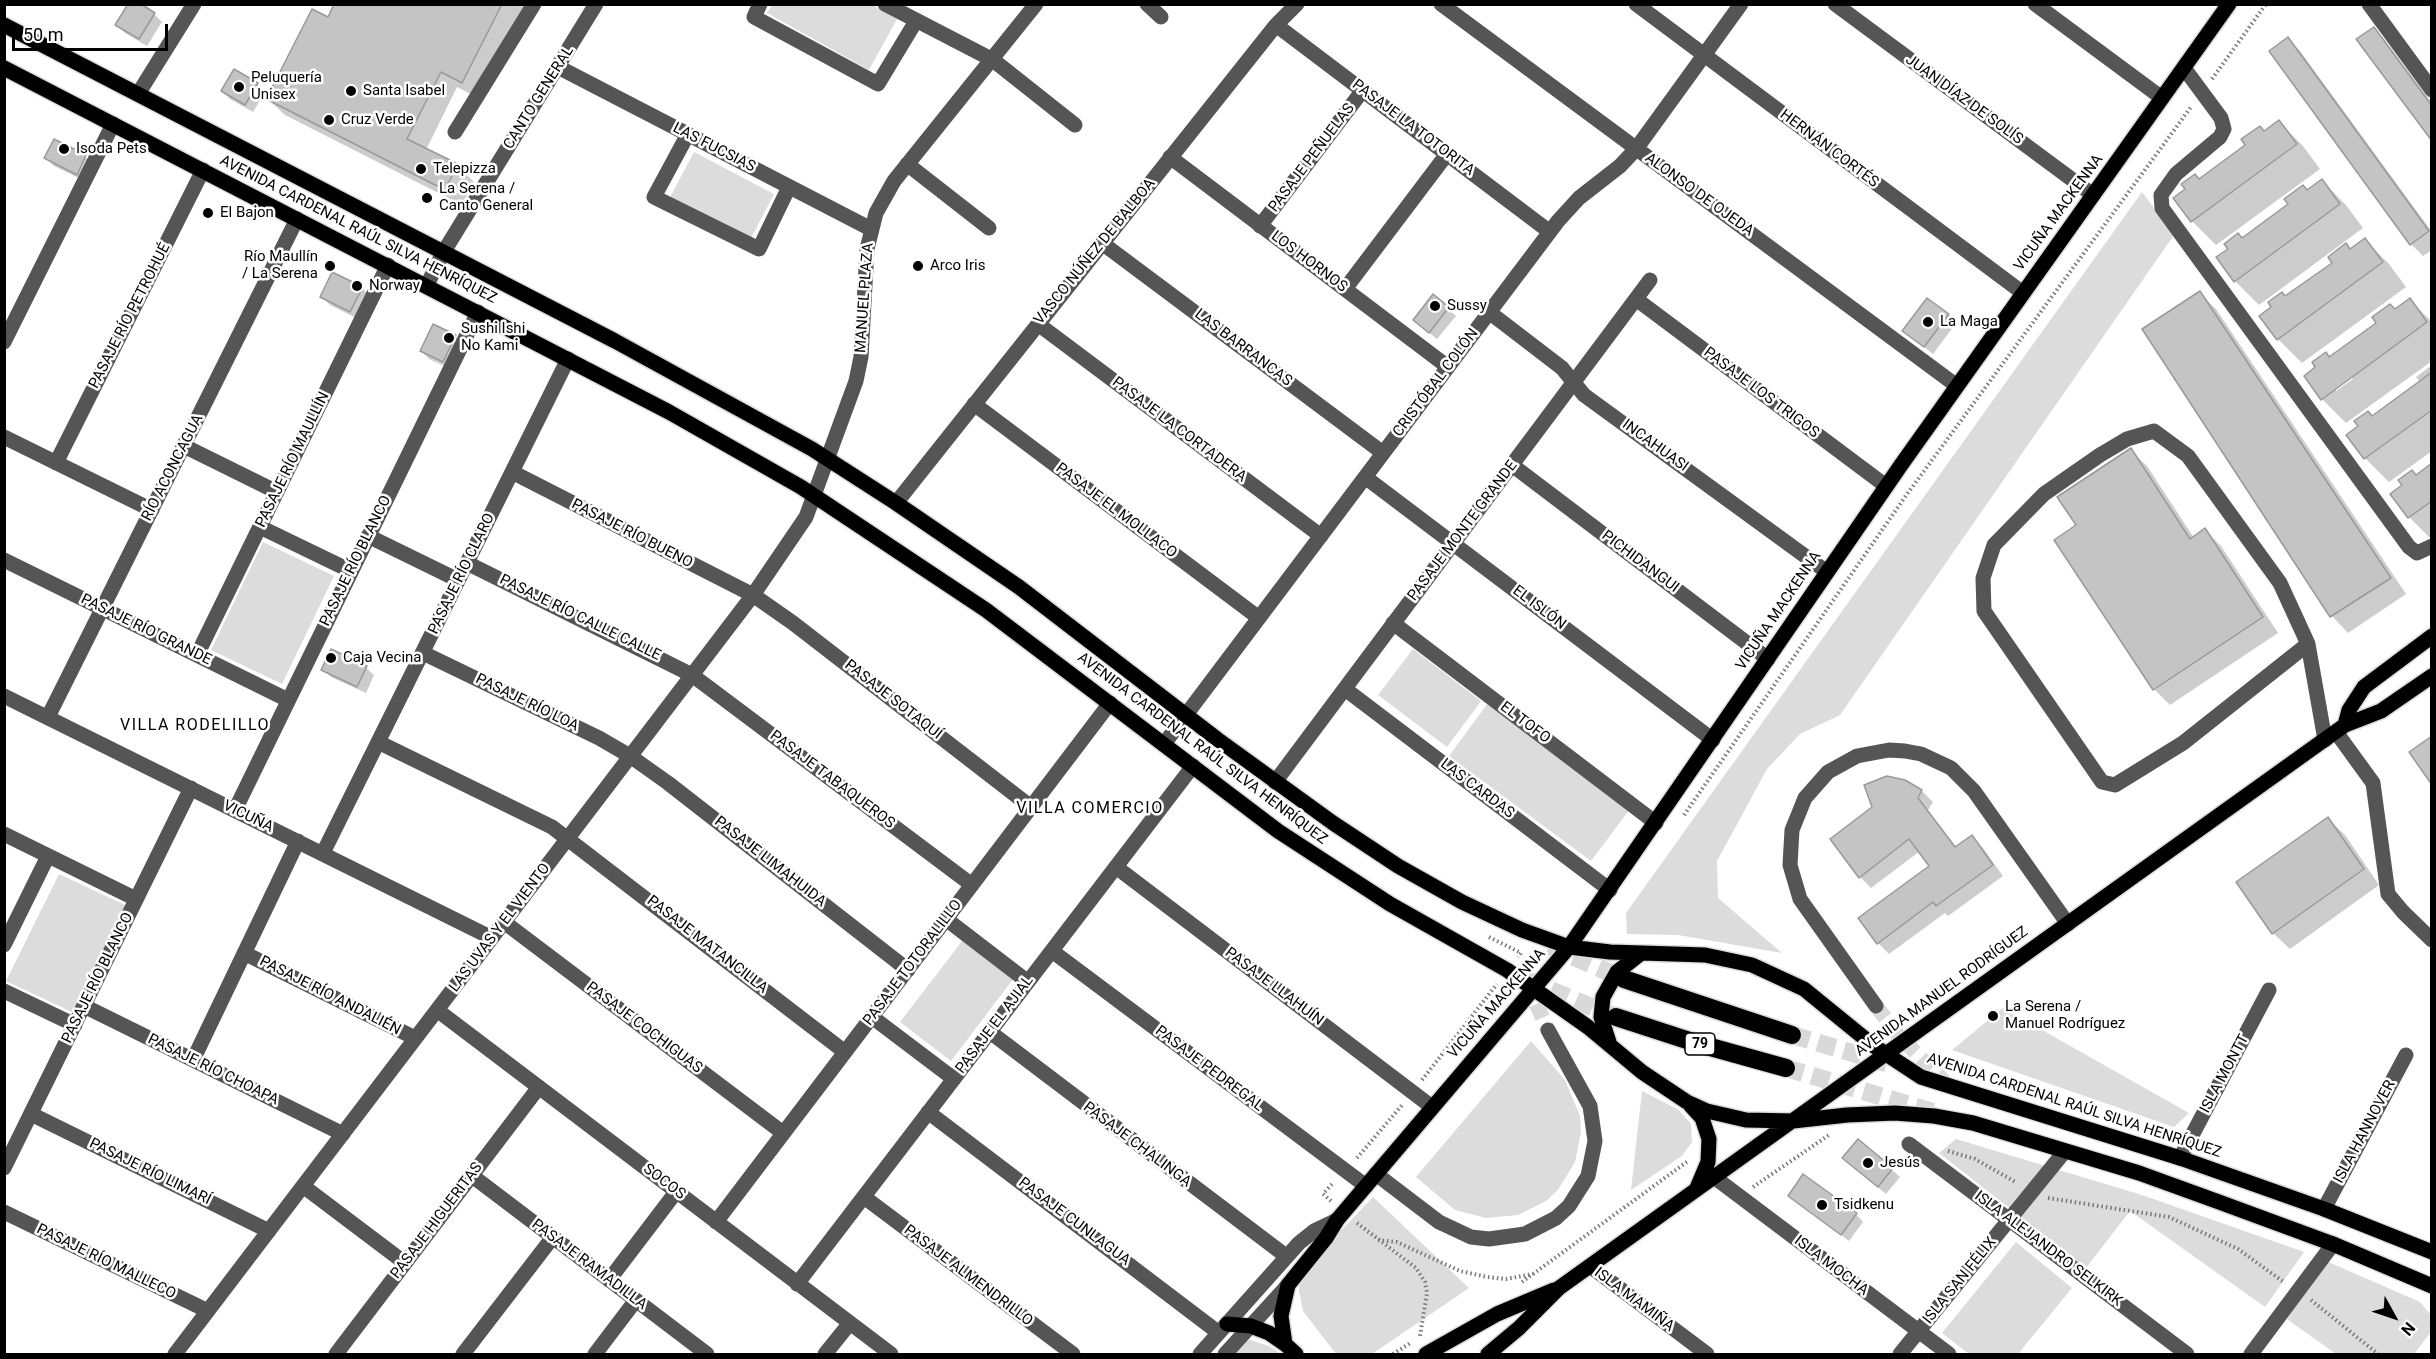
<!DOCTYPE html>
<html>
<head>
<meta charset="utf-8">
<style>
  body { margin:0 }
  #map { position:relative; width:2436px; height:1359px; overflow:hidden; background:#fff; font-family:Roboto,sans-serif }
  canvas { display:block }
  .frame { position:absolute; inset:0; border:6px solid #000; pointer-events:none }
  .north { position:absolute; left:2364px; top:1287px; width:60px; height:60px; -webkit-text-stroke:4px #fff; paint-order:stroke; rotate:130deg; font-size:16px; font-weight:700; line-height:24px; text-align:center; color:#000 }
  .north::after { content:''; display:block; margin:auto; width:21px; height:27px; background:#000; clip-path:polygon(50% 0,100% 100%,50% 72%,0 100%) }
  .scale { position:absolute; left:12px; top:24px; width:156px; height:27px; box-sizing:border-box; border:3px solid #000; border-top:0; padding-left:8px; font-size:18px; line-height:21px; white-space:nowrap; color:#000; -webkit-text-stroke:4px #fff; paint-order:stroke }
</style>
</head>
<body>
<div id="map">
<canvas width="2436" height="1359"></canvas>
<div class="frame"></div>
<div class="north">N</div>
<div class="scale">50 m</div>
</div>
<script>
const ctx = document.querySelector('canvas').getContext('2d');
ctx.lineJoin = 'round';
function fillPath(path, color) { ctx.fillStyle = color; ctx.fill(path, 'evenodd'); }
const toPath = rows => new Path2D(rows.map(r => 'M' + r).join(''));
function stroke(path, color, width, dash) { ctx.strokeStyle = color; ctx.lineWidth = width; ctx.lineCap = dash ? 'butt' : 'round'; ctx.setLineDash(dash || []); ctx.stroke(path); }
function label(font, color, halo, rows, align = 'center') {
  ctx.font = font + ' Roboto,sans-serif'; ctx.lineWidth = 5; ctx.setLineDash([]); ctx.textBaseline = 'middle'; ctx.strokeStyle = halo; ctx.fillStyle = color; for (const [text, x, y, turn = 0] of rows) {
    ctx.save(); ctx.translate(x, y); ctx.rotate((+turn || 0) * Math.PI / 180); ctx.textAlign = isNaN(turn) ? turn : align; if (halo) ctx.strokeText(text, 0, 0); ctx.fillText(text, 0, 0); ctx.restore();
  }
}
fillPath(toPath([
  [871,4,897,19,869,70,767,13,772,5],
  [694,152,774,194,748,244,668,201],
  [2142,192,2174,235,1840,715,1800,734,1767,769,1717,861,1718,898,1782,953,1678,935,1627,934,1626,913],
  [263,542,334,576,282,684,211,650],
  [1413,649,1481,701,1447,747,1378,695],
  [1488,703,1630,809,1591,861,1449,756],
  [59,874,125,905,74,1013,6,981],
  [963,940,1014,978,951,1061,900,1022],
  [2003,1008,2189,1113,2174,1127,1952,1050],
  [1531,1041,1565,1080,1580,1116,1581,1132,1575,1162,1558,1190,1546,1201,1518,1215,1486,1218,1455,1210,1416,1177],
  [1642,1091,1679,1110,1691,1124,1692,1142,1682,1156,1631,1190],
  [1956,1139,2142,1195,2304,1252,2265,1307,2130,1211,2086,1268,1939,1153],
  [1373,1197,1469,1288,1372,1354,1336,1354,1303,1311,1299,1291,1300,1274],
  [2016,1242,2072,1288,2018,1354,1969,1354,1942,1333],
  [2326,1261,2420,1302,2431,1315,2431,1332,2414,1354,2336,1354,2287,1319],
  [1247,1339,1269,1346,1281,1354,1233,1354]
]), '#dcdcdc');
fillPath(toPath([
  [336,4,526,4,478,98,457,87,426,150,458,166,474,182,462,205,285,115,268,99,328,19],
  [154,14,162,22,147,46,125,33,117,25],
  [2373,29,2384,39,2432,103,2432,139],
  [2288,39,2300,51,2432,232,2432,250,2423,256,2411,244],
  [257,84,265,92,253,112,230,99,222,91],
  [2279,122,2303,146,2320,169,2216,245,2192,221,2200,180],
  [55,141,85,157,93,165,85,181,54,166,46,158],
  [2322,181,2346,205,2363,228,2259,305,2235,281,2242,240],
  [2365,240,2389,264,2406,287,2302,363,2278,339,2274,307],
  [362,288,370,296,358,319,330,305,322,297],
  [2199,293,2216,309,2406,594,2348,633,2332,616,2144,329],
  [1434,296,1456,316,1437,339,1422,327],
  [2410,300,2432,322,2432,361,2346,423,2322,399,2306,376],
  [2351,377,2353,379,2336,391,2336,388],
  [1948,315,1956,323,1933,354,1904,331],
  [455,336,463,344,451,369,429,359,421,351],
  [2432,365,2432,451,2389,482,2365,458,2420,382,2416,377],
  [2130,450,2147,466,2194,538,2205,530,2221,546,2278,633,2170,705,2154,689,2078,526],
  [2432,465,2432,540,2409,517,2417,476],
  [332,651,366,668,374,675,366,693,331,677,323,669],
  [1905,782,1922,791,1933,802,1928,810,1957,848,1972,837,1983,848,2003,876,1948,916,1945,913,1889,954,1878,943,1931,866,1920,851,1871,888,1860,877],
  [2328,819,2345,835,2379,885,2290,949,2273,933],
  [1858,1141,1900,1177,1886,1194,1852,1166],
  [1790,1196,1856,1214,1863,1222,1849,1241]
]), '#0003');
const building = toPath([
  [128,4,141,4,155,13,139,39,115,25,128,4],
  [334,4,502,4,462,83,441,72,407,139,458,164,445,190,266,99,312,9,328,17,334,4],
  [2374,27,2432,106,2432,141,2356,39,2374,27],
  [2288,37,2429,231,2410,245,2269,51,2288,37],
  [234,69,258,83,245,105,221,91,234,69],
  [2279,120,2297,144,2191,222,2173,198,2185,189,2181,184,2195,174,2199,179,2245,145,2241,139,2260,126,2264,131,2279,120],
  [54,139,86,155,77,175,44,158,54,139],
  [2322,179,2340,204,2234,282,2216,257,2228,249,2224,244,2238,233,2242,238,2288,204,2284,199,2303,185,2307,190,2322,179],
  [2365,238,2383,262,2277,340,2259,316,2271,307,2268,302,2282,292,2285,296,2332,263,2328,257,2346,243,2350,249,2365,238],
  [332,272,363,287,350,312,320,297,332,272],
  [2200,291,2391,578,2330,617,2142,329,2200,291],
  [1433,294,1449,307,1429,333,1413,320,1433,294],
  [1927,298,1949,314,1924,347,1902,331,1927,298],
  [2410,298,2427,322,2321,400,2304,376,2315,367,2312,362,2326,352,2329,357,2376,323,2372,317,2390,304,2395,309,2410,298],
  [433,324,456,335,443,362,420,351,433,324],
  [2432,372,2432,410,2364,459,2346,435,2358,426,2354,421,2368,411,2372,416,2432,372],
  [2131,448,2190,539,2205,528,2263,617,2153,690,2054,540,2076,525,2057,497,2131,448],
  [2432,463,2432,501,2408,518,2390,494,2402,485,2398,480,2412,470,2416,475,2432,463],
  [331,649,367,666,357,687,321,670,331,649],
  [2432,736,2432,785,2409,752,2432,736],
  [1887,776,1905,780,1922,790,1918,798,1955,847,1972,835,1993,865,1936,906,1933,902,1877,944,1858,918,1929,866,1909,839,1859,878,1830,839,1872,807,1864,785,1887,776],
  [2328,817,2364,869,2272,934,2236,882,2328,817],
  [1858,1139,1893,1168,1878,1187,1842,1158,1858,1139],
  [1803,1174,1857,1213,1841,1235,1788,1196,1803,1174]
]);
fillPath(building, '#c4c4c4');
stroke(building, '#999', 1.5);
stroke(toPath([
  [1530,982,1534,999,1548,1030],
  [1876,1006,1899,1036,1944,1081]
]), '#d9d9d9', 15, [15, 8]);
stroke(toPath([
  [1549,946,1624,979],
  [1526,980,1616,1017],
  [1792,1035,1889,1064],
  [1786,1068,1940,1114]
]), '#d9d9d9', 18, [18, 9]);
const major = toPath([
  [4,25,615,341,812,449,896,503,1019,587,1217,739,1333,823,1398,866,1462,902,1522,930,1569,947,1610,952,1705,955,1752,965,1804,989,1874,1046,1921,1077,2180,1158,2324,1209,2432,1252],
  [4,68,669,412,801,487,986,610,1278,831,1390,904,1507,970,1588,1027,1642,1072,1687,1102,1707,1111,1746,1120,1793,1121,1847,1115,1895,1113,1934,1116,1973,1123,2139,1173,2219,1202,2333,1244,2432,1286],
  [2345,725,2349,710,2364,687,2432,636],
  [1609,1042,1601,1017,1603,997,1617,972,1640,954],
  [1691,1106,1702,1118,1709,1139,1708,1162,1697,1188],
  [1227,1324,1251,1326,1269,1333,1285,1344,1296,1354],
  [1285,1344,1281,1316,1288,1285,1326,1238,1337,1220,1569,947,1901,465,2229,4],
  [1426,1354,1497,1314,1554,1290],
  [1488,1354,1519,1328,1559,1288,2345,725,2381,711,2432,676]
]);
const highway = toPath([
  [1624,979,1792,1035],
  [1616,1017,1696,1043,1786,1068]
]);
stroke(major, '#dbdbdb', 18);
stroke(highway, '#dbdbdb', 21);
stroke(toPath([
  [2212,79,2266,4],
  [1684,815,1905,497,2191,107],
  [1489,937,1521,953,1518,957],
  [1422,1080,1497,984],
  [1948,1151,1975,1159,2017,1183],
  [1357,1158,1403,1104],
  [1753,1187,1829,1135],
  [2048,1198,2169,1217,2238,1249,2285,1283],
  [1331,1201,1323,1194,1333,1183],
  [1357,1223,1416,1268,1425,1282,1427,1293,1420,1336],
  [1378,1240,1397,1242,1460,1271,1487,1277,1506,1279,1533,1274],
  [1522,1282,1688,1161],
  [2311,1300,2378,1354],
  [1393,1354,1412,1342]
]), '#777', 4, [1.5, 3]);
stroke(toPath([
  [760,4,754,17,878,84,916,21],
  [885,4,993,60,1075,125],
  [1147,4,1161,17],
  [1441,4,1957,386],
  [1636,4,2023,293],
  [1835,4,2093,195],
  [2035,4,2162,98],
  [2369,4,2432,90],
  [1276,25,1550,232],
  [558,67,871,229],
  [2184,68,2221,118,2224,129,2220,137,2176,174,2161,195,2162,208,2409,547,2417,553,2432,546],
  [138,94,194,4],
  [455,132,534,4],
  [688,134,654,197,759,249,789,187],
  [1170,157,1448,367],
  [907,164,989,228],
  [1260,226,1363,90],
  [1102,243,1383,453],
  [427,285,443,253,596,4],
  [1345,289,1447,154],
  [1636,299,1886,486],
  [1489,312,1562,368,1584,395,1827,572],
  [1038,324,1321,536],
  [4,342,113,124],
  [974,404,1259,618],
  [4,437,152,510],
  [184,446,277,492],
  [56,463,203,170],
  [1512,465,1768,659],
  [512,472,753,595,793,623,1031,807],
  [1365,477,1713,740],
  [896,503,1276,25,1297,4],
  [260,527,351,571],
  [368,536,458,580],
  [4,560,288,700],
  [467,563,692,675,972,885],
  [1393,623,1656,823],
  [2308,644,2183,743,2115,785,2102,782,1984,611,1983,578,1994,545,2044,494,2100,455,2127,439,2154,431,2188,456,2280,583,2308,644,2325,740],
  [423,653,599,738,630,756,668,783,908,970],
  [197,655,388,265],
  [1345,689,1610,890],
  [4,696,492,938],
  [48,717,297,219],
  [2336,732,2373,783,2388,894,2403,912,2432,940],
  [378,742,552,827,845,1052],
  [1164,744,1558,221,1579,198,1620,166,1636,149,1741,4],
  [1275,782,1650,280],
  [235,810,478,312],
  [4,834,136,899],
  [323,853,568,359],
  [1116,867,1432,1107],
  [946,919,1028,982],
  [504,922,783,1133],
  [4,945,48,856],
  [1052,951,1366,1186],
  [244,953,415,1038],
  [4,991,75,1025],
  [84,1006,343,1134],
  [1876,1006,1800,899,1790,865,1792,830,1805,798,1828,772,1857,756,1889,750,1905,751,1921,754,1951,768,1974,791,2068,924],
  [437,1010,891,1354],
  [872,1017,954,1079],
  [990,1032,1286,1256],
  [193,1060,298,841],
  [928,1112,1219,1333],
  [31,1114,269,1231],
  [1909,1144,2187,1354],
  [2180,1158,2269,990],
  [4,1168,191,788],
  [1376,1174,1439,1222,1471,1237,1489,1239,1525,1234,1556,1218,1569,1206,1588,1176,1595,1141,1590,1106,1548,1030],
  [471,1175,707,1354],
  [1714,1177,1949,1354],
  [303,1186,405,1263],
  [864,1197,1073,1354],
  [2324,1209,2406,1055],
  [4,1212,208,1311],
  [716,1222,1110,703],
  [1590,1266,1707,1354],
  [609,1280,676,1192],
  [797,1284,1193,766],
  [175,1354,753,595,806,517,856,381,861,357,867,249,876,213,894,181,1036,4],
  [336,1354,539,1087],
  [463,1354,553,1237],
  [595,1354,636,1300],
  [825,1354,850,1323],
  [1200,1354,1299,1243,1314,1231,1337,1220],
  [1225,1354,1288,1285],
  [1900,1354,2065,1151],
  [2251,1354,2333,1244]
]), '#555', 15);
stroke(major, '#000', 15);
stroke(highway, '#000', 18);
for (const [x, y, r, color] of [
  [239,87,6,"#000"],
  [351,91,6,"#000"],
  [329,120,6,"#000"],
  [64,149,6,"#000"],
  [421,169,6,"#000"],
  [427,198,6,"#000"],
  [208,213,6,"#000"],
  [330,266,6,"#000"],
  [918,266,6,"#000"],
  [357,286,6,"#000"],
  [1435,306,6,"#000"],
  [1928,322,6,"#000"],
  [449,338,6,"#000"],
  [331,658,6,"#000"],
  [1993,1016,6,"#000"],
  [1868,1163,6,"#000"],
  [1822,1205,6,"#000"]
]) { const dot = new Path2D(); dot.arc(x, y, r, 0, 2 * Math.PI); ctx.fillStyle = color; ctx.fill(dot); stroke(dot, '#fff', 2); }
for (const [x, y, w] of [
  [1700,1044,30]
]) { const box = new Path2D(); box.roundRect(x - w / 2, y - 11, w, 22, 4.5); ctx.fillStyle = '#fff'; ctx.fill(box); stroke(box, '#000', 1.5); }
label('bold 14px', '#000', null, [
  ["79",1700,1044]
]);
label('15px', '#000', '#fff', [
  ["Peluquería",251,78],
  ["Unisex",251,95],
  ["Santa Isabel",363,91],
  ["Cruz Verde",341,120],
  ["Isoda Pets",76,149],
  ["Telepizza",433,169],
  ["La Serena /",439,189],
  ["Canto General",439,206],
  ["El Bajon",220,213],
  ["Río Maullín",318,257,"right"],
  ["/ La Serena",318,274,"right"],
  ["Arco Iris",930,266],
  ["Norway",369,286],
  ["Sussy",1447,306],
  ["La Maga",1940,322],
  ["Sushi Ishi",461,329],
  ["No Kami",461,346],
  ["Caja Vecina",343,658],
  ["La Serena /",2005,1007],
  ["Manuel Rodríguez",2005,1024],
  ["Jesús",1880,1163],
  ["Tsidkenu",1834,1205]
], 'left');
label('15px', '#000', '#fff', [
  ["CANTO GENERAL",539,98,-58],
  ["JUAN DÍAZ DE SOLÍS",1964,100,36],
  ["PASAJE LA TOTORITA",1413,128,37],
  ["LAS FUCSIAS",714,148,27],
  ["HERNÁN CORTÉS",1829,149,37],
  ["PASAJE PEÑUELAS",1312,158,-53],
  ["ALONSO DE OJEDA",1699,195,36],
  ["VICUÑA MACKENNA",2059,213,-54],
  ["AVENIDA CARDENAL RAÚL SILVA HENRÍQUEZ",358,230,27],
  ["VASCO NÚÑEZ DE BALBOA",1095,252,-51],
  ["LOS HORNOS",1309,262,37],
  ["MANUEL PLAZA",865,298,-86],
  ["PASAJE RÍO PETROHUÉ",130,316,-63],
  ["LAS BARRANCAS",1243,348,37],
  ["CRISTÓBAL COLÓN",1436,383,-53],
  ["PASAJE LOS TRIGOS",1761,393,37],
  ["PASAJE LA CORTADERA",1179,430,37],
  ["INCAHUASI",1655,446,36],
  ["PASAJE RÍO MAULLÍN",293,460,-64],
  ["RÍO ACONCAGUA",173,468,-63],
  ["PASAJE EL MOLLACO",1116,511,37],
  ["PASAJE MONTE GRANDE",1463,531,-53],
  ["PASAJE RÍO BUENO",632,534,27],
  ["PASAJE RÍO BLANCO",356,561,-64],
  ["PICHIDANGUI",1640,562,37],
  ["PASAJE RÍO CLARO",462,574,-64],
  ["EL ISLÓN",1539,608,37],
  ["VICUÑA MACKENNA",1779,611,-56],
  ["PASAJE RÍO CALLE CALLE",580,618,26],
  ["PASAJE RÍO GRANDE",146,630,26],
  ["PASAJE SOTAQUÍ",893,700,38],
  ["PASAJE RÍO LOA",527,703,26],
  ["EL TOFO",1525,723,37],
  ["AVENIDA CARDENAL RAÚL SILVA HENRÍQUEZ",1202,749,37],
  ["PASAJE TABAQUEROS",832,780,37],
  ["LAS CARDAS",1477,789,37],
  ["VICUÑA",248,817,26],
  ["PASAJE LIMAHUIDA",770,862,38],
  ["LAS UVAS Y EL VIENTO",500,928,-53],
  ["PASAJE MATANCILLA",707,945,38],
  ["PASAJE TOTORALILLO",913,963,-53],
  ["PASAJE RÍO BLANCO",98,978,-64],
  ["PASAJE LLAHUÍN",1274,987,37],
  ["AVENIDA MANUEL RODRÍGUEZ",1942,992,-36],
  ["PASAJE RÍO ANDALIÉN",330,996,27],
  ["VICUÑA MACKENNA",1497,1004,-49],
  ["PASAJE EL AJIAL",995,1025,-53],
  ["PASAJE COCHIGUAS",644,1028,37],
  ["PASAJE PEDREGAL",1209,1069,37],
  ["PASAJE RÍO CHOAPA",213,1070,26],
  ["ISLA MONTT",2225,1074,-62],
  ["AVENIDA CARDENAL RAÚL SILVA HENRÍQUEZ",2074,1106,18],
  ["ISLA HANNOVER",2365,1132,-62],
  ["PASAJE CHALINGA",1137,1145,37],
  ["PASAJE RÍO LIMARÍ",150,1172,26],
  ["SOCOS",664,1182,37],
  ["PASAJE HIGUERITAS",437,1221,-53],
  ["PASAJE CUNLAGUA",1074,1222,37],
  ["ISLA ALEJANDRO SELKIRK",2048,1249,37],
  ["PASAJE RÍO MALLECO",106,1262,26],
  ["PASAJE RAMADILLA",589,1265,37],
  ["ISLA MOCHA",1831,1266,37],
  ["PASAJE ALMENDRILLO",968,1276,37],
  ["ISLA SAN FÉLIX",1960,1281,-51],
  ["ISLA MAMIÑA",1634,1300,37]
]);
ctx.letterSpacing = '1.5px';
label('16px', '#000', '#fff', [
  ["VILLA RODELILLO",195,726],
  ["VILLA COMERCIO",1090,809]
]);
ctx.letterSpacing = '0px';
</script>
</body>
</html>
